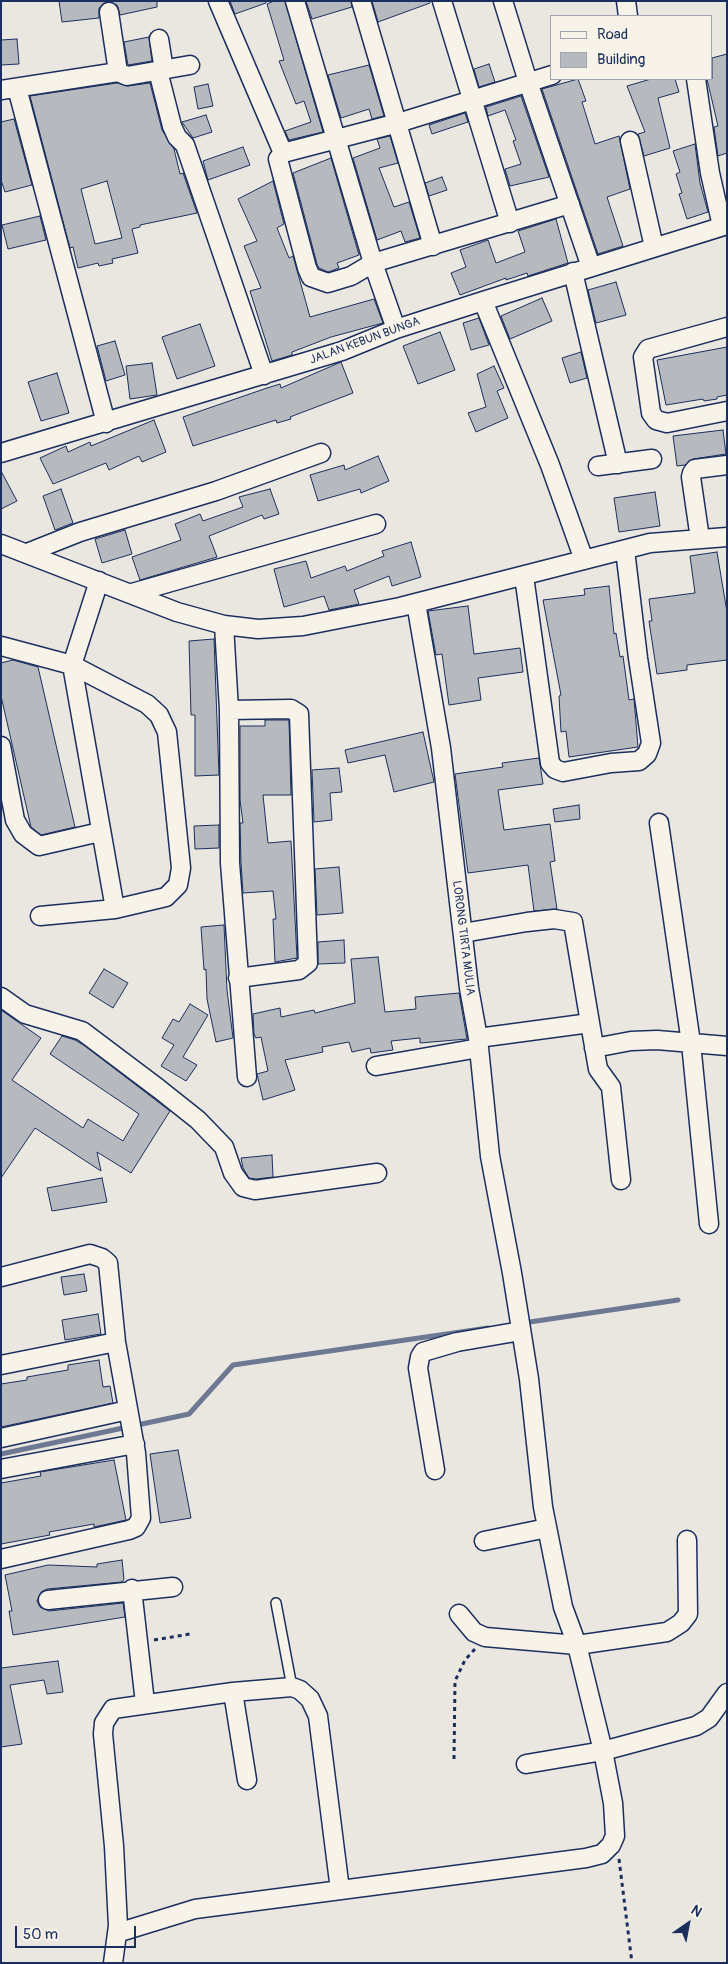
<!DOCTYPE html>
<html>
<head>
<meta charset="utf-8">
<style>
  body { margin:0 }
  #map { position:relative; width:728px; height:1964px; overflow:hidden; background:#eae7e0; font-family:Pangolin,sans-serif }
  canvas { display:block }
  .frame { position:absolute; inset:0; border:2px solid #1b2f5e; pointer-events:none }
  .legend { position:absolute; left:550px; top:15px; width:162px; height:65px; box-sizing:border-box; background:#f7f3e8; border:1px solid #9fa5b1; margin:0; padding:6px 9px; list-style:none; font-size:15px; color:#1b2f5e }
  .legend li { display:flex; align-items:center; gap:10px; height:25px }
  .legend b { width:25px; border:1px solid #9fa5b1 }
  .north { position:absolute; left:663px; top:1899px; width:50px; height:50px; -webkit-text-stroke:4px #f7f3e8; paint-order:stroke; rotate:33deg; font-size:14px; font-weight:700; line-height:20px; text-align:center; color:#1b2f5e }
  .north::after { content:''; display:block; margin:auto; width:18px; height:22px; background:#1b2f5e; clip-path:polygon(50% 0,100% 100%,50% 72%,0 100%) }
  .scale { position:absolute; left:15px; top:1926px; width:121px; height:22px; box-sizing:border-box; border:2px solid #1b2f5e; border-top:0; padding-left:6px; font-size:15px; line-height:18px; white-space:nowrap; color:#1b2f5e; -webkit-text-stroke:4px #f7f3e8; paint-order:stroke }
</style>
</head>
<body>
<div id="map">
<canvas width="728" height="1964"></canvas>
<div class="frame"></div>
<ul class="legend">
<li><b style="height:6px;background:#f7f3e8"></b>Road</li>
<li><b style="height:14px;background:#b6babf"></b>Building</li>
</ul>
<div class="north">N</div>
<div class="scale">50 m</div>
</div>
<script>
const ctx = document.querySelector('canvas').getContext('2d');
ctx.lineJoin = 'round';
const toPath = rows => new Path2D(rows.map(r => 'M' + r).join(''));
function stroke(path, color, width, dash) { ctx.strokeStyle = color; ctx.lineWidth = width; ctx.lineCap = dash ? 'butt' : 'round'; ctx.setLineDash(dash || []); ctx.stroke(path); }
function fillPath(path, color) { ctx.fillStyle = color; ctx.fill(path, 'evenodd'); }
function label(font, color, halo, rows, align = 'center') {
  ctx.font = font + ' Pangolin,sans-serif'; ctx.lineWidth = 4; ctx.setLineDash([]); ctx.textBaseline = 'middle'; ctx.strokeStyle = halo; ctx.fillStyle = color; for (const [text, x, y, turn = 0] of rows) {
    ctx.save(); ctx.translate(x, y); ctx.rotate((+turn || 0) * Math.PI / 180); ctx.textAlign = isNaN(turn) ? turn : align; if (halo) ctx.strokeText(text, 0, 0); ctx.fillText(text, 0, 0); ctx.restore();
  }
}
stroke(toPath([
  [523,1323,678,1300],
  [1,1454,189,1414,233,1365,488,1328]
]), '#6d7892', 5);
const building = toPath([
  [59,1,157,1,157,7,120,15,117,5,107,2,99,8,99,18,62,22,59,1],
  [230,1,266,1,266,3,235,14,230,1],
  [274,1,285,1,323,132,289,140,285,131,311,122,304,101,296,104,279,61,284,60,267,4,274,1],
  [306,1,351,1,352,7,312,19,306,1],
  [372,1,429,1,430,3,378,22,372,1],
  [149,37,152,61,128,65,124,42,149,37],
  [17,39,19,64,1,65,1,40,17,39],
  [727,54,727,153,718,156,714,127,718,126,707,79,712,79,712,58,727,54],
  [489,64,495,82,479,87,474,69,489,64],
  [369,65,384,116,372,119,369,109,341,118,328,75,369,65],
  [578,79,586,101,582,102,595,144,619,136,630,189,607,197,623,246,598,254,542,89,578,79],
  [651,79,675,79,679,92,658,98,670,148,644,156,638,134,645,132,627,86,651,79],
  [117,83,128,86,150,83,162,130,174,149,180,174,183,173,197,213,140,225,140,227,132,229,138,253,112,259,113,263,99,266,98,263,78,268,73,247,70,248,30,96,117,83],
  [107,181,122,238,95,244,81,189,107,181],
  [208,84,213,106,198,109,194,87,208,84],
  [521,96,549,177,510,186,505,169,521,164,513,141,516,140,505,110,488,116,486,107,521,96],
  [465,113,468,122,432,134,429,125,465,113],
  [206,115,212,132,193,138,182,122,206,115],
  [14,119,32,185,5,192,1,180,1,122,14,119],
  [390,136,398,163,379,168,394,207,409,202,420,238,405,242,401,231,377,240,353,158,380,148,377,139,390,136],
  [695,144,700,183,708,212,687,219,679,194,682,193,676,174,680,172,673,151,695,144],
  [243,147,250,165,208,180,203,161,243,147],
  [331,158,359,255,337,263,339,268,328,272,319,268,317,264,293,173,331,158],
  [442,177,447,190,429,196,425,183,442,177],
  [273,181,284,224,277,228,289,258,293,256,310,317,374,299,383,323,331,337,292,352,292,355,272,361,250,291,261,288,244,246,257,241,238,199,273,181],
  [40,216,46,240,8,249,2,225,40,216],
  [556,219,568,263,528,276,527,273,506,280,506,278,460,295,451,273,466,267,460,250,488,240,496,263,525,252,518,231,556,219],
  [616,282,626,315,596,323,588,290,616,282],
  [542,298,552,321,510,339,501,316,542,298],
  [479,318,489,345,471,350,463,323,479,318],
  [200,324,215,366,177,379,162,337,200,324],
  [440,332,455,370,418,384,403,346,440,332],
  [115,341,125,375,106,381,97,346,115,341],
  [727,347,727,395,717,397,717,399,704,401,703,399,666,405,657,360,727,347],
  [581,352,587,378,570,383,562,358,581,352],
  [341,362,353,393,290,417,291,419,277,423,276,420,193,446,183,417,267,388,280,384,281,388,341,362],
  [152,363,157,395,130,399,126,366,152,363],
  [494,366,504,388,497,391,508,418,476,432,468,413,486,407,477,374,494,366],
  [57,373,69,413,41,421,28,382,57,373],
  [154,420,166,452,142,462,139,456,109,470,106,463,53,484,40,458,66,446,68,452,90,442,91,446,154,420],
  [723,430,726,454,693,459,685,465,677,466,673,436,723,430],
  [378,456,389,481,361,493,360,489,318,501,310,475,344,465,345,470,378,456],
  [1,471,17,501,1,509,1,471],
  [61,489,73,523,55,530,43,496,61,489],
  [270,489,279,514,264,519,262,515,209,536,217,557,140,580,132,557,181,540,175,524,200,514,203,521,243,507,239,497,270,489],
  [655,492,660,526,619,532,614,498,655,492],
  [125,530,132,554,102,563,95,539,125,530],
  [411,542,421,577,392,586,389,576,354,590,359,604,329,610,324,596,284,607,274,569,306,561,311,578,345,566,347,571,384,556,382,551,411,542],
  [717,552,727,612,727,660,687,665,687,670,657,674,649,621,652,621,649,599,695,593,690,556,717,552],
  [609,586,614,634,616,633,620,657,623,656,629,700,634,699,638,747,569,757,566,731,561,732,559,696,561,695,543,600,585,595,584,589,609,586],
  [468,606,474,654,520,648,523,672,478,678,481,700,449,705,442,654,436,655,428,611,468,606],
  [214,639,219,775,195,776,195,715,191,715,189,641,214,639],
  [13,660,38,667,75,827,41,835,31,827,1,696,1,663,13,660],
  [265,720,289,720,291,795,263,795,268,843,291,841,297,958,275,962,273,919,276,919,273,891,243,893,241,863,240,823,243,823,240,800,240,726,265,726,265,720],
  [423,732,434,782,394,792,385,755,348,763,345,750,423,732],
  [539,758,543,784,498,790,504,830,550,824,555,861,550,862,557,909,534,911,528,865,468,873,455,774,503,767,502,763,539,758],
  [339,768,342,792,330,793,332,820,314,822,312,770,339,768],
  [579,805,580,819,555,822,553,809,579,805],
  [219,825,219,848,195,849,194,826,219,825],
  [339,867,343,913,317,915,315,869,339,867],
  [224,925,227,990,233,1038,216,1042,207,999,206,969,204,970,201,927,224,925],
  [344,940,345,963,318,964,318,942,344,940],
  [378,957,385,1012,416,1009,415,997,459,993,467,1039,420,1043,420,1038,391,1041,393,1050,371,1053,370,1048,352,1052,349,1042,322,1047,323,1052,285,1060,295,1090,263,1100,257,1074,268,1071,261,1037,256,1038,254,1034,253,1014,280,1008,281,1017,314,1010,315,1013,355,1003,351,959,378,957],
  [104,969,128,983,113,1008,89,993,104,969],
  [190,1004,208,1015,183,1057,197,1065,186,1081,161,1066,174,1045,162,1038,173,1019,179,1022,190,1004],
  [1,1010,41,1038,12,1080,83,1128,88,1119,123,1141,139,1114,50,1054,62,1036,75,1040,85,1046,170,1111,131,1173,97,1152,101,1171,35,1128,1,1178,1,1010],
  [272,1155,273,1177,256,1179,249,1178,243,1168,241,1158,272,1155],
  [102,1178,107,1202,52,1211,47,1188,102,1178],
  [84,1274,87,1291,64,1295,61,1277,84,1274],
  [98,1314,101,1334,65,1340,62,1320,98,1314],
  [99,1360,103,1387,110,1386,113,1403,1,1427,1,1384,27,1380,27,1377,68,1370,68,1365,99,1360],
  [178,1450,191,1518,160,1523,150,1454,178,1450],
  [114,1460,126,1520,94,1527,94,1524,49,1532,50,1535,1,1544,1,1483,41,1476,40,1472,114,1460],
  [122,1560,124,1579,122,1582,47,1589,41,1592,37,1601,40,1607,49,1611,123,1603,125,1617,13,1635,9,1611,12,1611,5,1575,48,1565,97,1567,97,1564,122,1560],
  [58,1661,63,1692,47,1694,44,1680,10,1685,22,1744,1,1747,1,1668,58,1661]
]);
fillPath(building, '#b6babf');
stroke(building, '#1b2f5e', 1);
const service = toPath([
  [276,1603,292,1687]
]);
const minor = toPath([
  [218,1,283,153],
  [295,1,373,263,396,329],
  [361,1,433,246],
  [442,1,510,223],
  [503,1,528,82,591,267],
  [626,1,628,16],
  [109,12,118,72],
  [159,39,164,70],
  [158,71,172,126,177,137,185,145,264,375],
  [552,75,398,123,283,153,278,159,307,268,311,277,328,283,351,276,373,263,570,204],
  [696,79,710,173,722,226],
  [17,88,106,423],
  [1,90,118,72,127,76,190,65],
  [630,141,654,247],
  [573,272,618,464],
  [483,301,550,465,584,560],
  [727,327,648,349,643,357,651,413,656,420,667,423,727,411],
  [1,453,342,351,396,329,483,301,727,225],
  [598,466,652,459],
  [700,539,691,477,692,473,695,469,727,465],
  [1,544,177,612,224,625,258,629,303,626,400,607,650,543,727,537],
  [27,553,80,532,216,491,321,453],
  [524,576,550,763,555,769,563,772,611,763,639,761,647,754,651,743,638,658,625,550],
  [132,593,376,524],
  [224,625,229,710,230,863,247,1077],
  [1,646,72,665,99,581],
  [229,710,291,709,299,714,308,963,299,970,238,978],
  [1,746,15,820,23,834,39,846,100,832],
  [659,823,691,1043,709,1224],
  [40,916,115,909,166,897,178,885,181,868,167,732,159,715,147,704,72,665,115,909],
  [463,933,527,922,554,919,573,922,590,1023,478,1038],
  [1,997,25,1014,82,1031,159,1089,198,1120,224,1147,233,1173,243,1187,255,1190,377,1173],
  [590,1023,598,1069,611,1087,621,1180],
  [594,1048,631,1041,657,1040,727,1046],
  [376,1066,479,1048],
  [1,1277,90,1254,102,1258,108,1263,116,1342,136,1453,141,1518,136,1527,129,1530,1,1559],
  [1,1365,116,1342],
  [1,1438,128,1410],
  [1,1469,135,1444],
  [435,1470,418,1368,420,1357,423,1352,457,1342,521,1331],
  [484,1541,547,1528],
  [132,1589,145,1703],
  [48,1600,173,1587],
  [459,1614,474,1632,485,1637,577,1645,667,1632,681,1623,688,1614,687,1540],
  [233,1692,247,1780],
  [526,1764,603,1751,696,1726,709,1718,727,1693],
  [117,1933,195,1909,586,1858,602,1854,611,1845,615,1836,613,1803,603,1751,577,1645,563,1607,543,1507,529,1379,512,1273,490,1156,478,1038,469,988,441,748,416,603],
  [113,1963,118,1926,114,1846,103,1734,104,1723,113,1709,233,1692,292,1687,300,1690,310,1699,318,1716,340,1890]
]);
stroke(service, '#1b2f5e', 12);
stroke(minor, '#1b2f5e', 21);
stroke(toPath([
  [154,1640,190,1634],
  [454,1759,455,1681,465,1660,475,1649],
  [619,1859,632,1963]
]), '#1b2f5e', 3, [4, 4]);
stroke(service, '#f7f3e8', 9);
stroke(minor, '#f7f3e8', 18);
label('12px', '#1b2f5e', '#f7f3e8', [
  ["JALAN KEBUN BUNGA",365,341,-20],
  ["LORONG TIRTA MULIA",463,938,83]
]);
</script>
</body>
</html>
